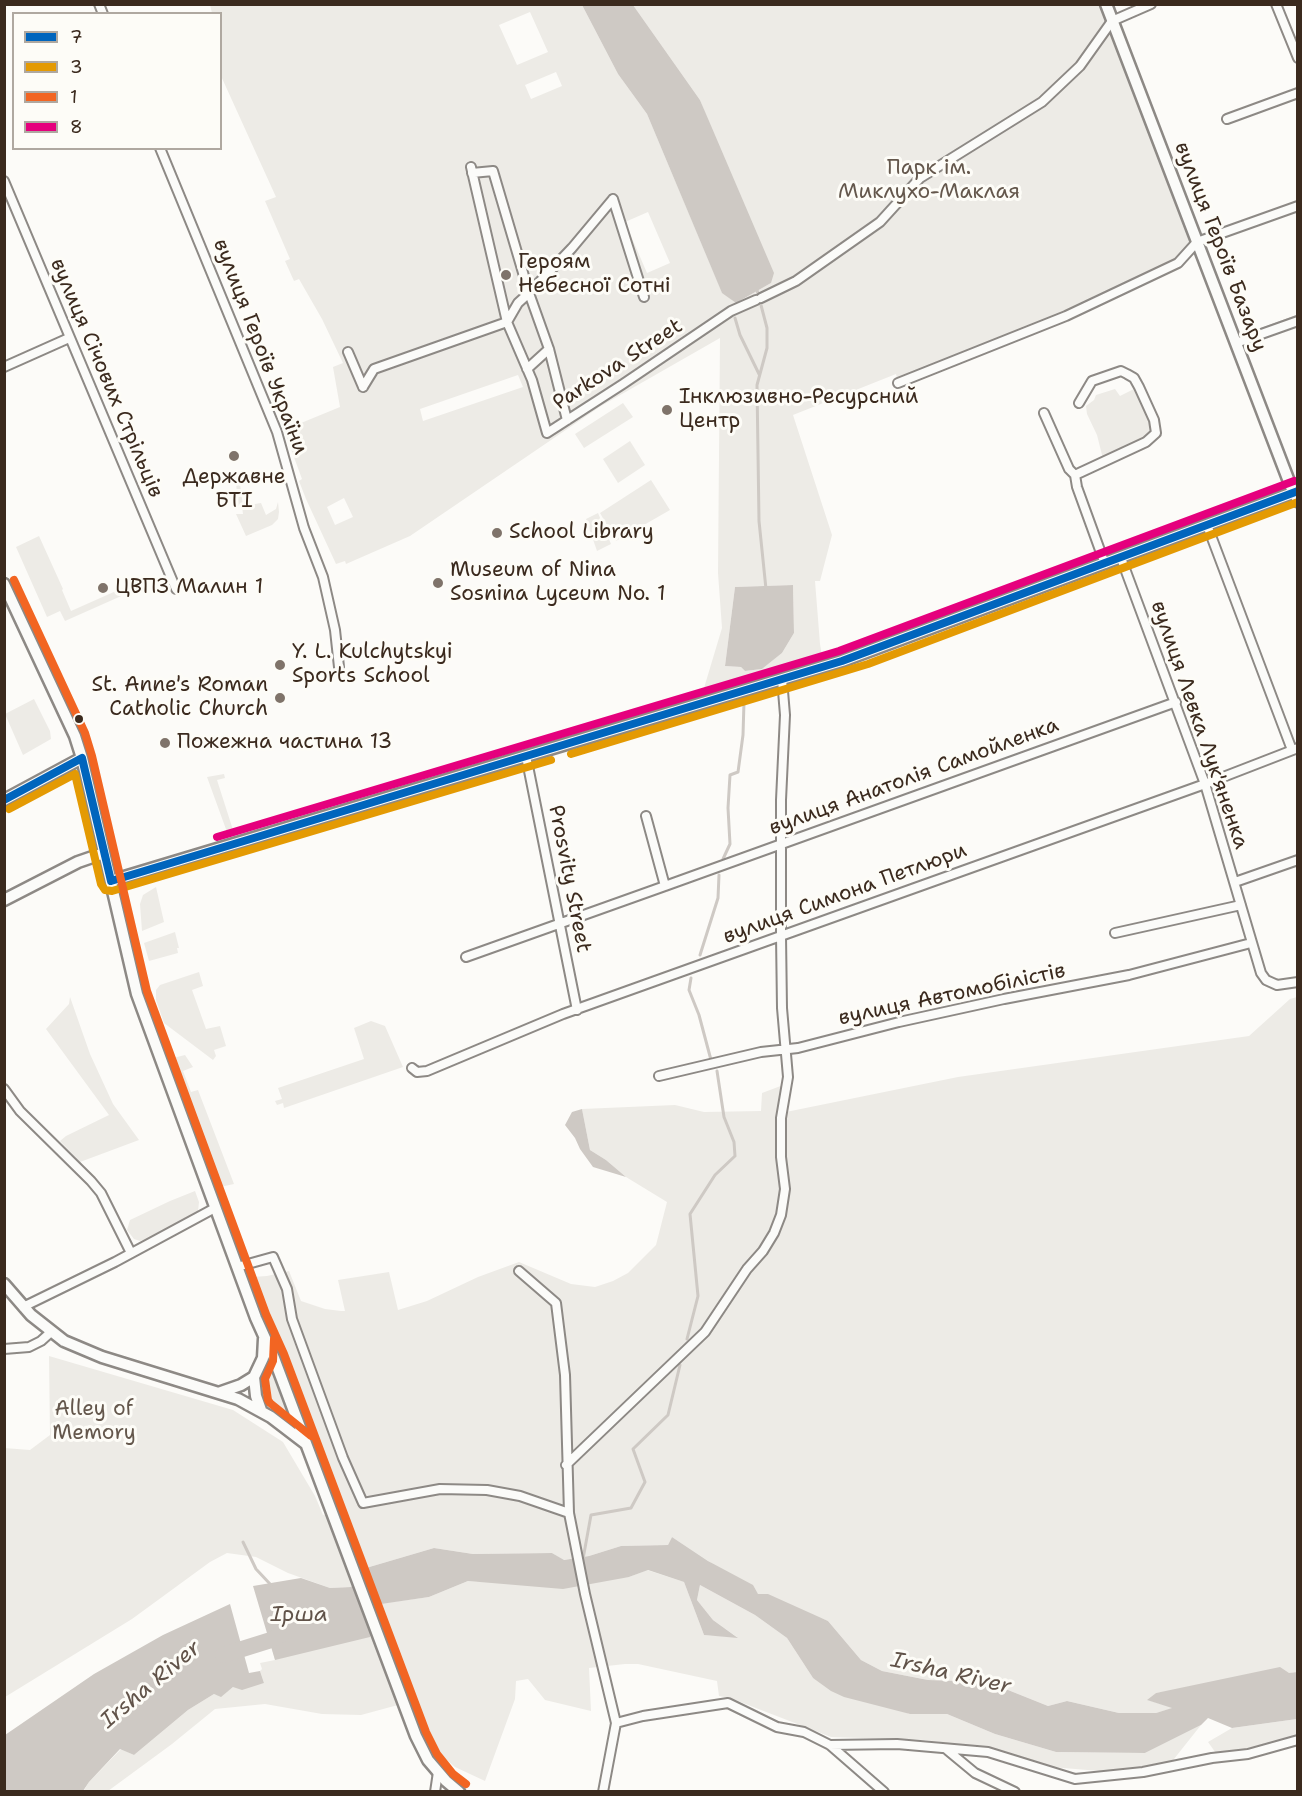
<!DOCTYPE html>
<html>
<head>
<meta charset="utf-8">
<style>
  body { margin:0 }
  #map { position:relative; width:1302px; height:1796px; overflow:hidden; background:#fcfbf8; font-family:"Shantell Sans",sans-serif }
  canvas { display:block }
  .frame { position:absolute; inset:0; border:6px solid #3b2a1e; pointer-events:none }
  .legend { position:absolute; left:12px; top:12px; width:210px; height:138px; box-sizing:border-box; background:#fdfcf7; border:2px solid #afa8a0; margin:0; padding:8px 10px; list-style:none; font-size:18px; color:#3b2a1e }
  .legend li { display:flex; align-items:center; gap:12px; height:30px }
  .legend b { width:30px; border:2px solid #afa8a0 }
</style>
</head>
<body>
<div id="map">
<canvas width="1302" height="1796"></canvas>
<div class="frame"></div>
<ul class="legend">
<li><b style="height:8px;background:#0065bd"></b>7</li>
<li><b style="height:8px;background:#e49a03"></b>3</li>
<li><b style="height:8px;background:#f26522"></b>1</li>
<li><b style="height:8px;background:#e5007d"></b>8</li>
</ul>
</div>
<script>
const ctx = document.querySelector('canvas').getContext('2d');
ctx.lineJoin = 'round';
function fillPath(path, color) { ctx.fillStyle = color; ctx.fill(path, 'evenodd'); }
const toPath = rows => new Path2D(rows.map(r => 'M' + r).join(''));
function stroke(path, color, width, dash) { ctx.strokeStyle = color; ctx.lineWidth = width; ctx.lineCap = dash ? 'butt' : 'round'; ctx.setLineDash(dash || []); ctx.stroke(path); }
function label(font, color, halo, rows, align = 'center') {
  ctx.font = font + ' "Shantell Sans",sans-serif'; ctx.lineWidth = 6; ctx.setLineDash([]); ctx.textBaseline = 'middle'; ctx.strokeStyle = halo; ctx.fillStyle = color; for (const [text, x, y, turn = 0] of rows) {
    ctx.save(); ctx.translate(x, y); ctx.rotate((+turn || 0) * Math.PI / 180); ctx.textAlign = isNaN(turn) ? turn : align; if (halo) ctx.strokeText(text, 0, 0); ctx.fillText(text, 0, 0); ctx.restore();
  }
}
fillPath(toPath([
  [210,5,582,5,618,74,647,114,722,292,736,303,771,283,700,100,633,5,1106,5,1197,242,1185,257,1066,316,898,383,896,374,793,415,832,535,820,581,815,581,820,644,822,656,704,693,704,688,722,628,718,573,720,338,601,406,410,536,346,564,345,561,336,564,306,499,299,481,302,479,284,430,340,407,333,367,343,363,322,319,299,279,294,281,285,261,290,259,265,201,276,197,221,76,220,14,212,13],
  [530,12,548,52,517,65,499,25],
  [556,72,562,86,531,99,525,85],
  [648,212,670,263,647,273,625,222],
  [518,375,523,387,423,421,420,409],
  [344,498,353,517,335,525,327,507],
  [793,585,794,633,782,653,762,669,745,671,741,667,725,666,735,587],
  [1136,388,1149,416,1153,428,1152,433,1148,437,1103,459,1097,435,1087,414,1086,406,1094,400,1096,395,1115,389,1120,396],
  [623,403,633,417,584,448,575,434],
  [630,441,645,465,618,483,603,459],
  [239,477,243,506,261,503,266,515,276,509,278,502,279,512,278,519,272,525,246,536,236,514,243,514,242,506,238,506,236,482,204,484,202,481],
  [651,480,670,510,616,541,600,513],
  [598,513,611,544,597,551,586,519],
  [39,536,63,589,62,590,71,611,143,579,146,585,65,621,60,611,47,617,16,547],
  [34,699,50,731,51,739,23,755,5,714],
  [224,774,225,778,217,780,233,830,227,832,207,777],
  [156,887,164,922,142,931,140,904,143,895],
  [175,932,179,948,177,948,178,953,149,961,144,943],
  [199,972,203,986,192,990,206,1029,220,1026,226,1046,214,1050,216,1056,213,1060,164,1023,156,1000,156,990,160,985],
  [70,997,90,1054,113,1104,139,1140,80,1162,60,1141,66,1136,109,1115,46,1029,69,1004],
  [1297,997,1297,1672,1156,1693,1148,1700,1174,1708,1156,1713,1119,1713,1067,1701,1048,1706,988,1682,928,1680,882,1671,861,1660,828,1621,758,1594,672,1537,668,1545,621,1546,589,1556,563,1560,552,1553,473,1554,434,1548,366,1568,351,1587,330,1588,288,1573,256,1557,227,1553,210,1562,132,1619,5,1697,4,1448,30,1450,50,1435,49,1356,233,1410,283,1442,315,1496,323,1515,334,1512,338,1505,321,1454,252,1277,267,1276,289,1271,301,1301,325,1309,341,1311,345,1311,338,1280,389,1272,398,1310,427,1301,478,1277,519,1262,571,1284,595,1287,613,1281,628,1273,656,1245,667,1202,626,1177,606,1160,590,1150,582,1109,675,1105,704,1112,761,1111,762,1093,786,1084,786,1112,958,1077,1249,1036,1290,999],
  [371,1021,385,1026,403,1067,284,1108,283,1103,277,1105,275,1101,282,1099,278,1088,364,1059,354,1028],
  [185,1055,193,1067,183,1071,191,1092,198,1090,234,1184,220,1187,173,1058],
  [195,1191,199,1202,198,1212,188,1221,149,1239,140,1241,134,1239,127,1230,130,1220,170,1201],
  [271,1363,293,1424,265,1405,261,1397,260,1388],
  [647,1570,684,1582,704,1635,737,1637,713,1620,697,1600,700,1585,755,1615,787,1638,813,1678,910,1714,947,1714,995,1734,1056,1752,1145,1753,1201,1725,1170,1764,1112,1772,1051,1767,1000,1750,925,1740,831,1737,730,1698,719,1696,717,1681,638,1664,625,1664,589,1668,591,1711,545,1700,528,1679,516,1681,515,1699,485,1781,455,1767,443,1757,432,1744,409,1702,361,1715,322,1714,265,1704,215,1709,172,1744,108,1791,83,1792,89,1782,121,1749,134,1755,188,1710,214,1694,221,1696,233,1687,264,1683,260,1671,262,1669,260,1663,275,1660,271,1645,346,1608,429,1597,468,1581,508,1583,629,1577],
  [1297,1719,1297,1741,1218,1756,1208,1742,1232,1728]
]), '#edebe6');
fillPath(toPath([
  [582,5,633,5,700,100,774,273,771,283,736,303,722,293,647,114,618,74],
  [793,585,794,633,782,653,762,669,745,671,741,667,725,666,735,587],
  [582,1109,590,1150,606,1160,626,1177,593,1167,580,1149,575,1138,565,1125,572,1112],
  [672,1537,708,1561,753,1585,758,1594,768,1594,828,1621,861,1660,882,1671,928,1680,988,1682,1048,1706,1067,1701,1119,1713,1156,1713,1172,1708,1147,1700,1156,1693,1280,1667,1289,1673,1297,1672,1297,1719,1232,1728,1208,1718,1201,1725,1145,1753,1056,1752,995,1734,947,1714,910,1714,844,1697,831,1691,813,1678,787,1638,755,1615,700,1585,697,1600,713,1620,738,1638,704,1635,684,1582,648,1570,629,1577,563,1589,468,1581,429,1597,374,1605,370,1637,275,1660,253,1586,301,1578,330,1588,351,1587,366,1568,434,1548,473,1554,552,1553,564,1560,589,1556,621,1546,668,1545],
  [230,1604,249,1673,260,1671,264,1683,242,1690,233,1687,221,1697,214,1694,188,1710,134,1755,120,1749,89,1782,83,1791,5,1791,5,1735,94,1674,163,1635]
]), '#cec9c4');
stroke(toPath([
  [757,290,767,328,767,348,757,385,759,521,766,589],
  [735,318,740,335,759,374],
  [1252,333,1298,316],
  [723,859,730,844,728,808,730,775,738,772,743,735,744,702],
  [700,955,718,898,719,875],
  [691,978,689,990,699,1015,711,1060],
  [687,1339,698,1296,690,1214,715,1175,735,1156,734,1142,724,1117,717,1071],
  [243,1542,256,1569,271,1585],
  [583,1559,591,1515,631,1508,645,1482,633,1449,668,1415,680,1365]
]), '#cec9c4', 3);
stroke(toPath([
  [223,1655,271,1640,288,1630]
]), '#cec9c4', 16);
const street = toPath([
  [99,4,103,14],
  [1276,4,1298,58],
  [1227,119,1298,93],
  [160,148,277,432,304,528,323,577,335,630,339,667],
  [471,167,507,322,532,380,547,433,623,384,731,311,756,300],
  [4,181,176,589],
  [613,199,644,297],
  [761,298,796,281,880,222,920,178,1042,102,1080,66,1112,21,1151,4],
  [1236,343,1298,321],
  [348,352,363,387],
  [4,367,69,338],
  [527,369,549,349],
  [898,383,1066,316,1178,263,1197,242,1298,206],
  [363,387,374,369,507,322,518,303,529,293,493,171,472,173],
  [1044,413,1069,469,1075,475,1146,442,1156,433,1154,420,1139,387,1134,378,1127,374,1121,371,1092,381,1079,403],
  [567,420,549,349,529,293,572,248,613,199],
  [1075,475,1077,487,1105,564],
  [1293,492,1298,503],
  [1207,525,1292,750],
  [1121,558,1205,784,1261,973,1266,980,1277,985,1298,982],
  [526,756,577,1010],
  [1235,882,1298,860],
  [665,886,1176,702],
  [1115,933,1241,905],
  [466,957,665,886,646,816],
  [412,1068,417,1072,427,1071,563,1014,1205,784,1298,748],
  [659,1076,761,1052,798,1048,899,1022,1004,999,1129,975,1251,943],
  [4,1089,20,1111,91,1181,101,1193,131,1253],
  [237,1267,273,1257,287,1289,292,1319,343,1458,363,1503,440,1489,487,1490,520,1496,569,1513],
  [519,1271,556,1303,565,1375,569,1513,585,1594,616,1723,603,1792],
  [23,1307,115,1262,215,1208],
  [4,1349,29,1347,41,1341,51,1332],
  [566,1465,705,1332,747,1269,763,1251,774,1233,781,1215,785,1189,781,1157,781,1118,788,1077,782,1008,781,936,781,800,785,715,782,679],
  [616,1723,643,1716,728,1703,777,1727,804,1732,830,1745,884,1792],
  [830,1745,897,1744,988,1752,1075,1779,1143,1772,1212,1758,1248,1754,1298,1740],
  [946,1749,975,1773,1015,1792],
  [435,1792,438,1772]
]);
const secondary = toPath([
  [1106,4,1293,492],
  [4,584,75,736,82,758,137,994,256,1318,274,1358,416,1736,428,1760,446,1781,459,1792],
  [4,800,82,758],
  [111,881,842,661,1298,491],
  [4,900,78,862,104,853],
  [4,1284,31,1315,64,1341,102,1357,238,1399,271,1417,305,1443],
  [221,1392,241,1385,254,1377],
  [261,1410,256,1396,254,1377,263,1358,264,1339]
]);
stroke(street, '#8d8985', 12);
stroke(secondary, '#8d8985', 15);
stroke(street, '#fbfbf9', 8);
stroke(secondary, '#fbfbf9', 10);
stroke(toPath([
  [4,800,82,758,111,881,842,661,1298,491]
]), '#0065bd', 8);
stroke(toPath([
  [571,754,868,664,1298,502],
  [9,809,75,774,101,884,105,890,112,891,551,760]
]), '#e49a03', 8);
stroke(toPath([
  [14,580,85,733,92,756,147,991,266,1314,284,1354,426,1732,437,1754,453,1774,466,1784],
  [274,1339,273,1361,265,1379,268,1400,270,1403,311,1436]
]), '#f26522', 8);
stroke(toPath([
  [217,837,839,651,1294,481]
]), '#e5007d', 8);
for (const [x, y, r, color] of [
  [506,275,6,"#7f736a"],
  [667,410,6,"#7f736a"],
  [234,456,6,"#7f736a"],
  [497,533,6,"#7f736a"],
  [438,583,6,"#7f736a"],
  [103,588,6,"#7f736a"],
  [280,665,6,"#7f736a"],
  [280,698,6,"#7f736a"],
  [79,719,5,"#3b2a1e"],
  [165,743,6,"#7f736a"]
]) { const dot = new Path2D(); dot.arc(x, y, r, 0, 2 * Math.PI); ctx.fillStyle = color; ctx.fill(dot); stroke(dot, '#fdfcf7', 2); }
label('21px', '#64574c', '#fdfcf7', [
  ["Парк ім.",929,169],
  ["Миклухо-Маклая",929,193],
  ["Alley of",94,1410],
  ["Memory",94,1434]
]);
label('21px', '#3b2a1e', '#fdfcf7', [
  ["вулиця Героїв Базару",1220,247,69],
  ["вулиця Героїв України",260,347,69],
  ["Parkova Street",618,365,-33],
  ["вулиця Січових Стрільців",106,378,67],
  ["вулиця Левка Лук'яненка",1199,725,71],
  ["вулиця Анатолія Самойленка",914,777,-20],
  ["Prosvity Street",569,879,79],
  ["вулиця Симона Петлюри",845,894,-20],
  ["вулиця Автомобілістів",952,995,-12]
]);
label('21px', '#3b2a1e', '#fdfcf7', [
  ["Героям",518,263],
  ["Небесної Сотні",518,287],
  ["Інклюзивно-Ресурсний",679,398],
  ["Центр",679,422],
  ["Державне",234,478,"center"],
  ["БТІ",234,502,"center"],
  ["School Library",509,533],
  ["Museum of Nina",450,571],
  ["Sosnina Lyceum No. 1",450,595],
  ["ЦВПЗ Малин 1",115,588],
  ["Y. L. Kulchytskyi",292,653],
  ["Sports School",292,677],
  ["St. Anne's Roman",268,686,"right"],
  ["Catholic Church",268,710,"right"],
  ["Пожежна частина 13",177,743]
], 'left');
label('italic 22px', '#615349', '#fdfcf7', [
  ["Ірша",299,1615],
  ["Irsha River",951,1674,13],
  ["Irsha River",151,1685,-40]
]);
</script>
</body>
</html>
